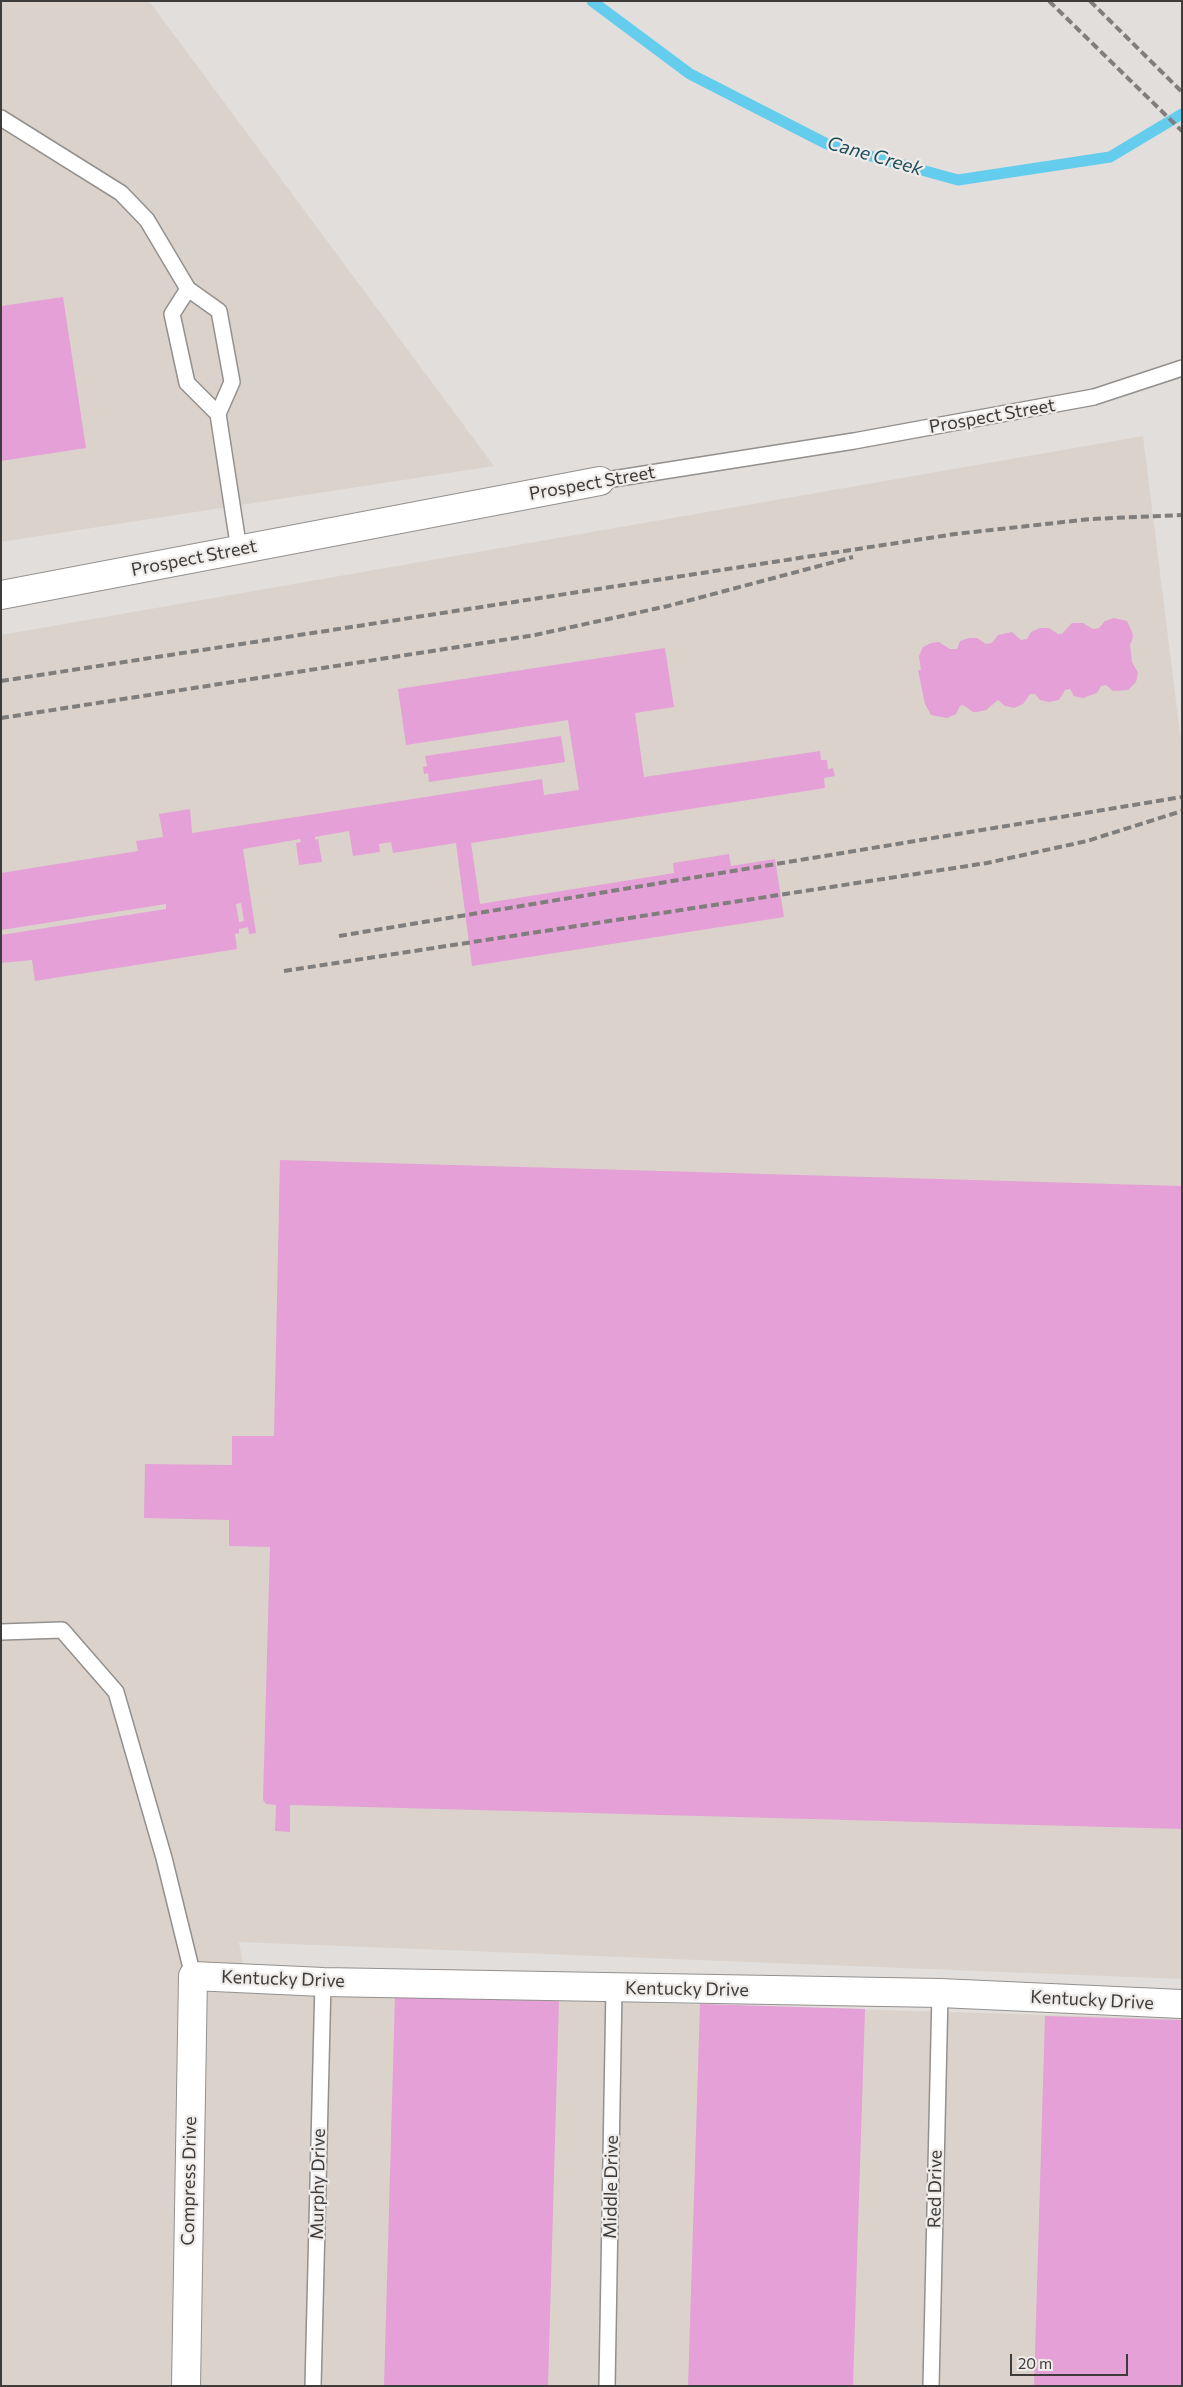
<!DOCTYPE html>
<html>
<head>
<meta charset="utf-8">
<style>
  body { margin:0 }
  #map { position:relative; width:1183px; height:2387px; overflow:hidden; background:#e1dedc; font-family:Commissioner,sans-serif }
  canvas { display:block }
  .frame { position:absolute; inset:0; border:2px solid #3d3c3b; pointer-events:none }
  .scale { position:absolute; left:1010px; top:2354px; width:118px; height:22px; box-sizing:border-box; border:2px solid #3d3c3b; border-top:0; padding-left:6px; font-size:15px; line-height:18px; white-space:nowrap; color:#3d3c3b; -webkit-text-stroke:4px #eeebe9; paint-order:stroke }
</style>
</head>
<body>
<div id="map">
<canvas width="1183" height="2387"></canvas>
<div class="frame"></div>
<div class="scale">20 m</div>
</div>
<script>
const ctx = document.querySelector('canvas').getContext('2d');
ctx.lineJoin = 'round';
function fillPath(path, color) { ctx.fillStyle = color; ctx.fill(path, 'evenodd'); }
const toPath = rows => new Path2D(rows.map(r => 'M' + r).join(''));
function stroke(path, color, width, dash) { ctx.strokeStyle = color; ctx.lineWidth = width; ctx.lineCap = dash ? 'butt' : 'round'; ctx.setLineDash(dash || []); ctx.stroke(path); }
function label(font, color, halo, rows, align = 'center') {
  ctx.font = font + ' Commissioner,sans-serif'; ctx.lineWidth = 4.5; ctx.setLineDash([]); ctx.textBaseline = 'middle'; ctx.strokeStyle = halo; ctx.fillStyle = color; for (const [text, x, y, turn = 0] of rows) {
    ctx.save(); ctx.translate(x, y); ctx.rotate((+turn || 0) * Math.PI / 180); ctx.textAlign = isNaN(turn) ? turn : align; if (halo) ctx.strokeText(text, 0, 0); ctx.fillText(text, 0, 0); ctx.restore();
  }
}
fillPath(toPath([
  [1,1,149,1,494,466,1,542],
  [1143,436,1182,749,1182,1979,239,1942,248,1991,1182,2019,1182,2386,1,2386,1,635]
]), '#dbd3cb');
stroke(toPath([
  [592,1,690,74,827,144,958,180,1110,157,1182,114]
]), '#64cded', 11);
fillPath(toPath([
  [63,297,86,448,1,461,1,306],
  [1114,618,1127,621,1132,632,1133,637,1130,645,1132,662,1138,673,1136,682,1128,690,1113,691,1106,685,1101,686,1097,693,1083,698,1074,696,1070,689,1065,690,1059,700,1049,702,1040,700,1035,694,1030,694,1023,704,1014,708,1005,706,998,700,986,710,977,712,973,712,963,705,960,706,956,714,947,718,931,715,925,704,918,670,921,670,919,656,923,647,931,643,939,642,950,649,957,649,960,641,969,638,977,638,986,644,992,643,998,635,1012,632,1021,640,1027,639,1031,632,1040,628,1049,628,1058,634,1062,634,1072,623,1083,623,1093,629,1099,628,1105,621],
  [665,648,674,707,635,713,644,777,820,751,821,760,827,760,828,769,833,768,835,776,824,778,825,788,471,843,480,904,674,873,673,863,729,854,731,866,775,859,784,917,472,966,456,843,393,853,391,842,379,844,380,852,353,856,349,831,315,837,315,840,318,839,322,862,299,865,296,843,301,842,300,839,243,849,256,933,249,934,248,927,239,929,239,933,235,934,237,949,35,981,32,960,1,963,1,935,166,909,166,904,1,930,1,873,138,851,136,841,163,837,159,814,190,809,192,833,542,779,544,795,579,790,568,720,406,745,398,689],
  [241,903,244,921,239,922,236,904],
  [561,736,565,762,429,782,428,773,424,774,423,767,427,766,425,756],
  [280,1160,1182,1186,1182,1829,290,1805,290,1832,275,1831,276,1805,266,1804,263,1800,270,1547,229,1546,229,1520,144,1518,145,1464,232,1465,232,1436,274,1436],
  [395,1995,559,2000,548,2386,384,2386],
  [700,2004,865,2009,853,2386,688,2386],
  [1045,2016,1182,2020,1182,2386,1034,2386]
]), '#e4a0d7');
const lane = toPath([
  [1,118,121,193,147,220,188,289,219,311,232,382,218,414,239,550],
  [188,289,172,314,187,383,218,414],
  [600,481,854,441,1094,397,1182,368],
  [1,1632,62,1630,116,1692,164,1858,193,1976],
  [313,2386,323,1982],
  [607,2386,614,1988],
  [931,2386,940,1993]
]);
const street = toPath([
  [1,595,600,481],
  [186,2386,193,1976,323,1982,940,1993,1182,2004]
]);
stroke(lane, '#93908e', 18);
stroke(street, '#93908e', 30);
stroke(lane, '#fff', 15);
stroke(street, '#fff', 28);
stroke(toPath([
  [1049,1,1182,131],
  [1090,1,1182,92],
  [1,681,955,534,1091,519,1182,515],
  [1,718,535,635,668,606,853,557],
  [339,936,1182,797],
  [284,971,987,863,1087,841,1182,811]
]), '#807e7d', 4, [8, 4]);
label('18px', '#3d3c3b', '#eeebe9', [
  ["Prospect Street",992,416,-10],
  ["Prospect Street",592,483,-10],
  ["Prospect Street",194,558,-11],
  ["Kentucky Drive",283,1979,2],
  ["Kentucky Drive",687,1989,1],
  ["Kentucky Drive",1092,2000,3],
  ["Compress Drive",189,2181,-89],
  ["Murphy Drive",318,2184,-89],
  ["Middle Drive",611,2187,-89],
  ["Red Drive",935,2189,-89]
]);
label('italic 19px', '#1d4c59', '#eeebe9', [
  ["Cane Creek",875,156,16]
]);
</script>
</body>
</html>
